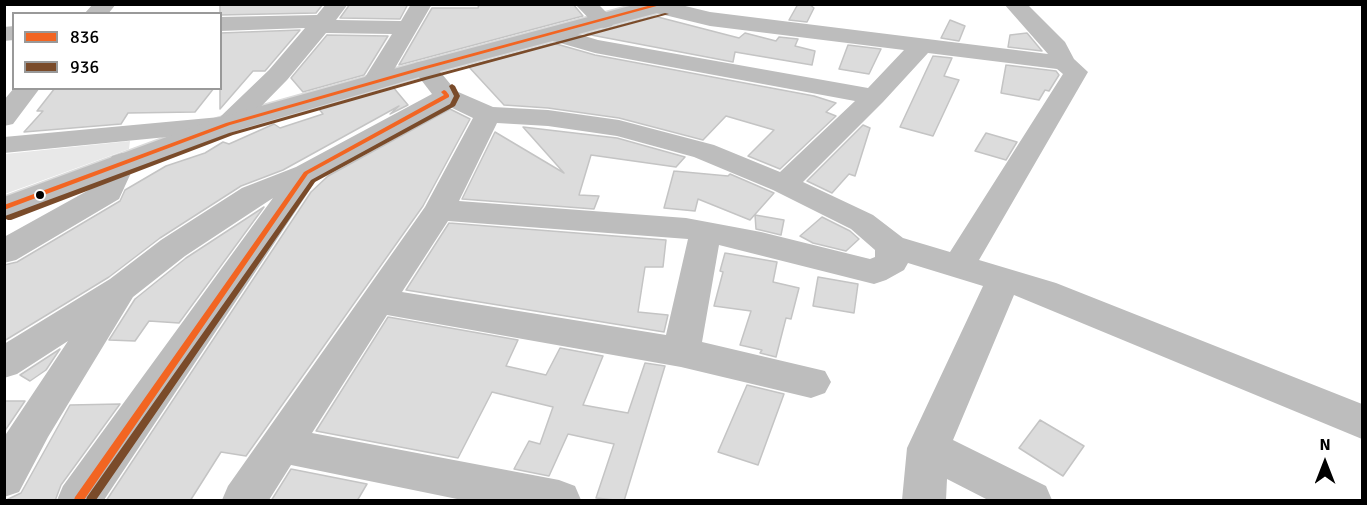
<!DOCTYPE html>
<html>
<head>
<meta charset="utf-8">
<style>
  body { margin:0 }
  #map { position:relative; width:1367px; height:505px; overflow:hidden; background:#fff; font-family:Signika,sans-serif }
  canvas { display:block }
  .frame { position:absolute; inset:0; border:6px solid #000; pointer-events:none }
  .legend { position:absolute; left:12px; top:12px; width:210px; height:78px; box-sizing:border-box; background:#fff; border:2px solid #999; margin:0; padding:8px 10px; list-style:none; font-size:18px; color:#000 }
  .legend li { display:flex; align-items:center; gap:12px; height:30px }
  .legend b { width:30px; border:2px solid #999 }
  .north { position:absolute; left:1295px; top:433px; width:60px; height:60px; -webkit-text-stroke:4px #fff; paint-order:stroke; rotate:0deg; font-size:16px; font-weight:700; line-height:24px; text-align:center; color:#000 }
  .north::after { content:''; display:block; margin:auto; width:21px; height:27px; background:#000; clip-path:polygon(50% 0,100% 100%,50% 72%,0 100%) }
</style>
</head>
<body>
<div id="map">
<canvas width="1367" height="505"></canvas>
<div class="frame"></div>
<ul class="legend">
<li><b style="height:8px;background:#f26522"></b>836</li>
<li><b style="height:8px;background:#7a4b2a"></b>936</li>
</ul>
<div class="north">N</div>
</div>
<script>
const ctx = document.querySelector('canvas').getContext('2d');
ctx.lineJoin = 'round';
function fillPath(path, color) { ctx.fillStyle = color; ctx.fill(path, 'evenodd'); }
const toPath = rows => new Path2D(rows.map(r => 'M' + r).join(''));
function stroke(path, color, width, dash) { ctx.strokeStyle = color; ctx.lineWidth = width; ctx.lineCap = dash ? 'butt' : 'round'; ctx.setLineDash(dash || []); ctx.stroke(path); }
fillPath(toPath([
  [130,141,129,149,5,194,5,154]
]), '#e8e8e8');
const building = toPath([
  [220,4,323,4,316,13,220,15,220,4],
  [350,4,408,4,400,19,340,18,350,4],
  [479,4,573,4,583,16,399,65,432,8,478,8,479,4],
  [798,4,809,4,814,8,807,22,789,20,798,4],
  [654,16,739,38,745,33,776,41,779,37,798,39,795,46,815,51,812,65,735,52,733,62,586,34,654,16],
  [950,20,965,26,959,41,941,38,950,20],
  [300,30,265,71,253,71,220,109,220,33,300,30],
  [1027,33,1042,51,1008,47,1010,35,1027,33],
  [327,35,388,36,364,75,303,92,291,78,327,35],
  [553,43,595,55,814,96,836,103,826,112,836,116,780,169,748,156,774,130,726,116,703,140,619,118,548,108,504,105,468,66,553,43],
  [848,45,881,49,869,74,839,69,848,45],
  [933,56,952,58,944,76,959,80,933,136,900,127,933,56],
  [1006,65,1056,71,1059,75,1049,91,1045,90,1039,100,1001,93,1006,65],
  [393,87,408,105,390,114,399,106,283,170,241,186,160,238,109,277,4,341,4,265,17,262,120,201,125,190,166,166,205,153,223,142,229,144,274,124,280,128,323,114,319,109,393,87],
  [55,88,214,88,195,112,128,113,121,124,24,132,43,111,37,111,55,88],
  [450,109,470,119,423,206,246,456,221,452,190,501,106,501,311,192,328,176,450,109],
  [863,125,870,128,855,176,849,174,832,193,807,181,863,125],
  [523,127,617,138,685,157,676,167,591,155,579,195,599,196,594,209,462,199,495,132,564,173,523,127],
  [986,133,1017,142,1006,160,975,151,986,133],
  [674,171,728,176,730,174,774,193,750,220,698,199,695,211,664,208,674,171],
  [264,207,179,323,149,321,135,341,109,340,135,299,186,258,264,207],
  [755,215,784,220,781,235,756,229,755,215],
  [822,217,850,231,859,239,846,251,813,243,800,236,822,217],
  [449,223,666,240,663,267,645,267,638,312,668,315,664,332,406,290,449,223],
  [725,253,777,262,773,282,799,288,791,319,786,318,776,357,760,353,762,350,740,345,751,311,714,306,723,272,720,271,725,253],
  [818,277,858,284,854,313,813,306,818,277],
  [388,317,518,340,506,366,546,375,560,348,603,356,583,405,628,413,645,363,665,366,624,501,596,498,614,444,568,434,549,476,514,469,529,441,540,444,553,407,492,392,458,458,316,431,388,317],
  [60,349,46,370,30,381,20,375,60,349],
  [747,385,784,394,758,465,718,452,747,385],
  [4,401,25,401,4,432,4,401],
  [120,404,61,485,55,501,4,501,21,493,70,405,120,404],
  [1040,420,1084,446,1063,476,1019,448,1040,420],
  [291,469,367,484,357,501,271,501,291,469]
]);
fillPath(building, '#dcdcdc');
stroke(building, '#c4c4c4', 1.5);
const major = toPath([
  [637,4,674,4,672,9,433,73,238,130,4,218,4,197,218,118,415,63,637,4]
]);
stroke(major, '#dbdbdb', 3);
fillPath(toPath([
  [93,4,116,4,108,14,84,14,93,4],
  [326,4,348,4,336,20,401,21,411,4,432,4,384,87,375,90,366,87,362,82,392,34,326,33,287,80,238,130,4,153,4,137,220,117,269,70,305,28,220,31,220,17,317,15,326,4],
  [575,4,598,4,615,21,612,26,604,28,596,26,575,4],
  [646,4,677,4,710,12,1048,54,1004,4,1027,4,1065,42,1074,59,1088,72,979,260,1056,283,1362,404,1362,439,1014,295,953,440,1046,486,1052,500,988,500,947,479,946,500,902,500,907,448,983,286,908,263,904,270,886,280,874,284,719,245,702,342,825,371,831,382,825,393,811,398,681,367,387,315,312,433,559,480,575,486,581,500,462,500,291,465,269,500,222,500,228,486,425,207,473,118,448,106,317,179,104,500,57,500,63,486,273,198,185,256,133,297,48,437,19,492,4,497,4,437,68,341,17,374,4,378,4,344,110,279,161,240,242,188,296,167,432,94,412,68,415,63,424,61,433,63,456,91,493,107,548,110,619,120,714,145,780,172,855,101,595,53,546,39,543,34,546,29,554,27,598,40,868,88,904,50,710,26,648,11,646,4],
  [928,53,1057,69,1063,74,950,252,903,238,873,215,803,182,883,102,928,53],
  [497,123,548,126,617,136,694,157,773,190,851,229,875,250,875,257,870,259,761,232,686,218,459,201,497,123],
  [448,221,688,239,666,335,402,292,448,221],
  [14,26,14,40,4,41,4,27,14,26],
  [14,88,40,88,13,124,4,126,4,100,14,88],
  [122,153,132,156,136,162,119,199,16,260,4,263,4,237,96,186,112,156,122,153]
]), '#bdbdbd');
fillPath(major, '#bdbdbd');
fillPath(toPath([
  [655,4,664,4,426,69,230,125,4,210,4,205,226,123,422,67,655,4],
  [444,90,446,91,449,95,449,97,308,174,84,500,74,500,75,497,304,172,444,95,441,92,444,90]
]), '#f26522');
fillPath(toPath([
  [665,13,669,14,429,79,233,135,11,220,8,220,4,218,5,216,229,133,425,77,665,13],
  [452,84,455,86,460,96,455,106,315,182,96,500,86,500,87,497,311,180,450,104,454,96,449,86,452,84]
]), '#7a4b2a');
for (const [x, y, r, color] of [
  [40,195,5,"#000"]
]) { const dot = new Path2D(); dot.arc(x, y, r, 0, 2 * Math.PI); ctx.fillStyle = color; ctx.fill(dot); stroke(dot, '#fff', 2); }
</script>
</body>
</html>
